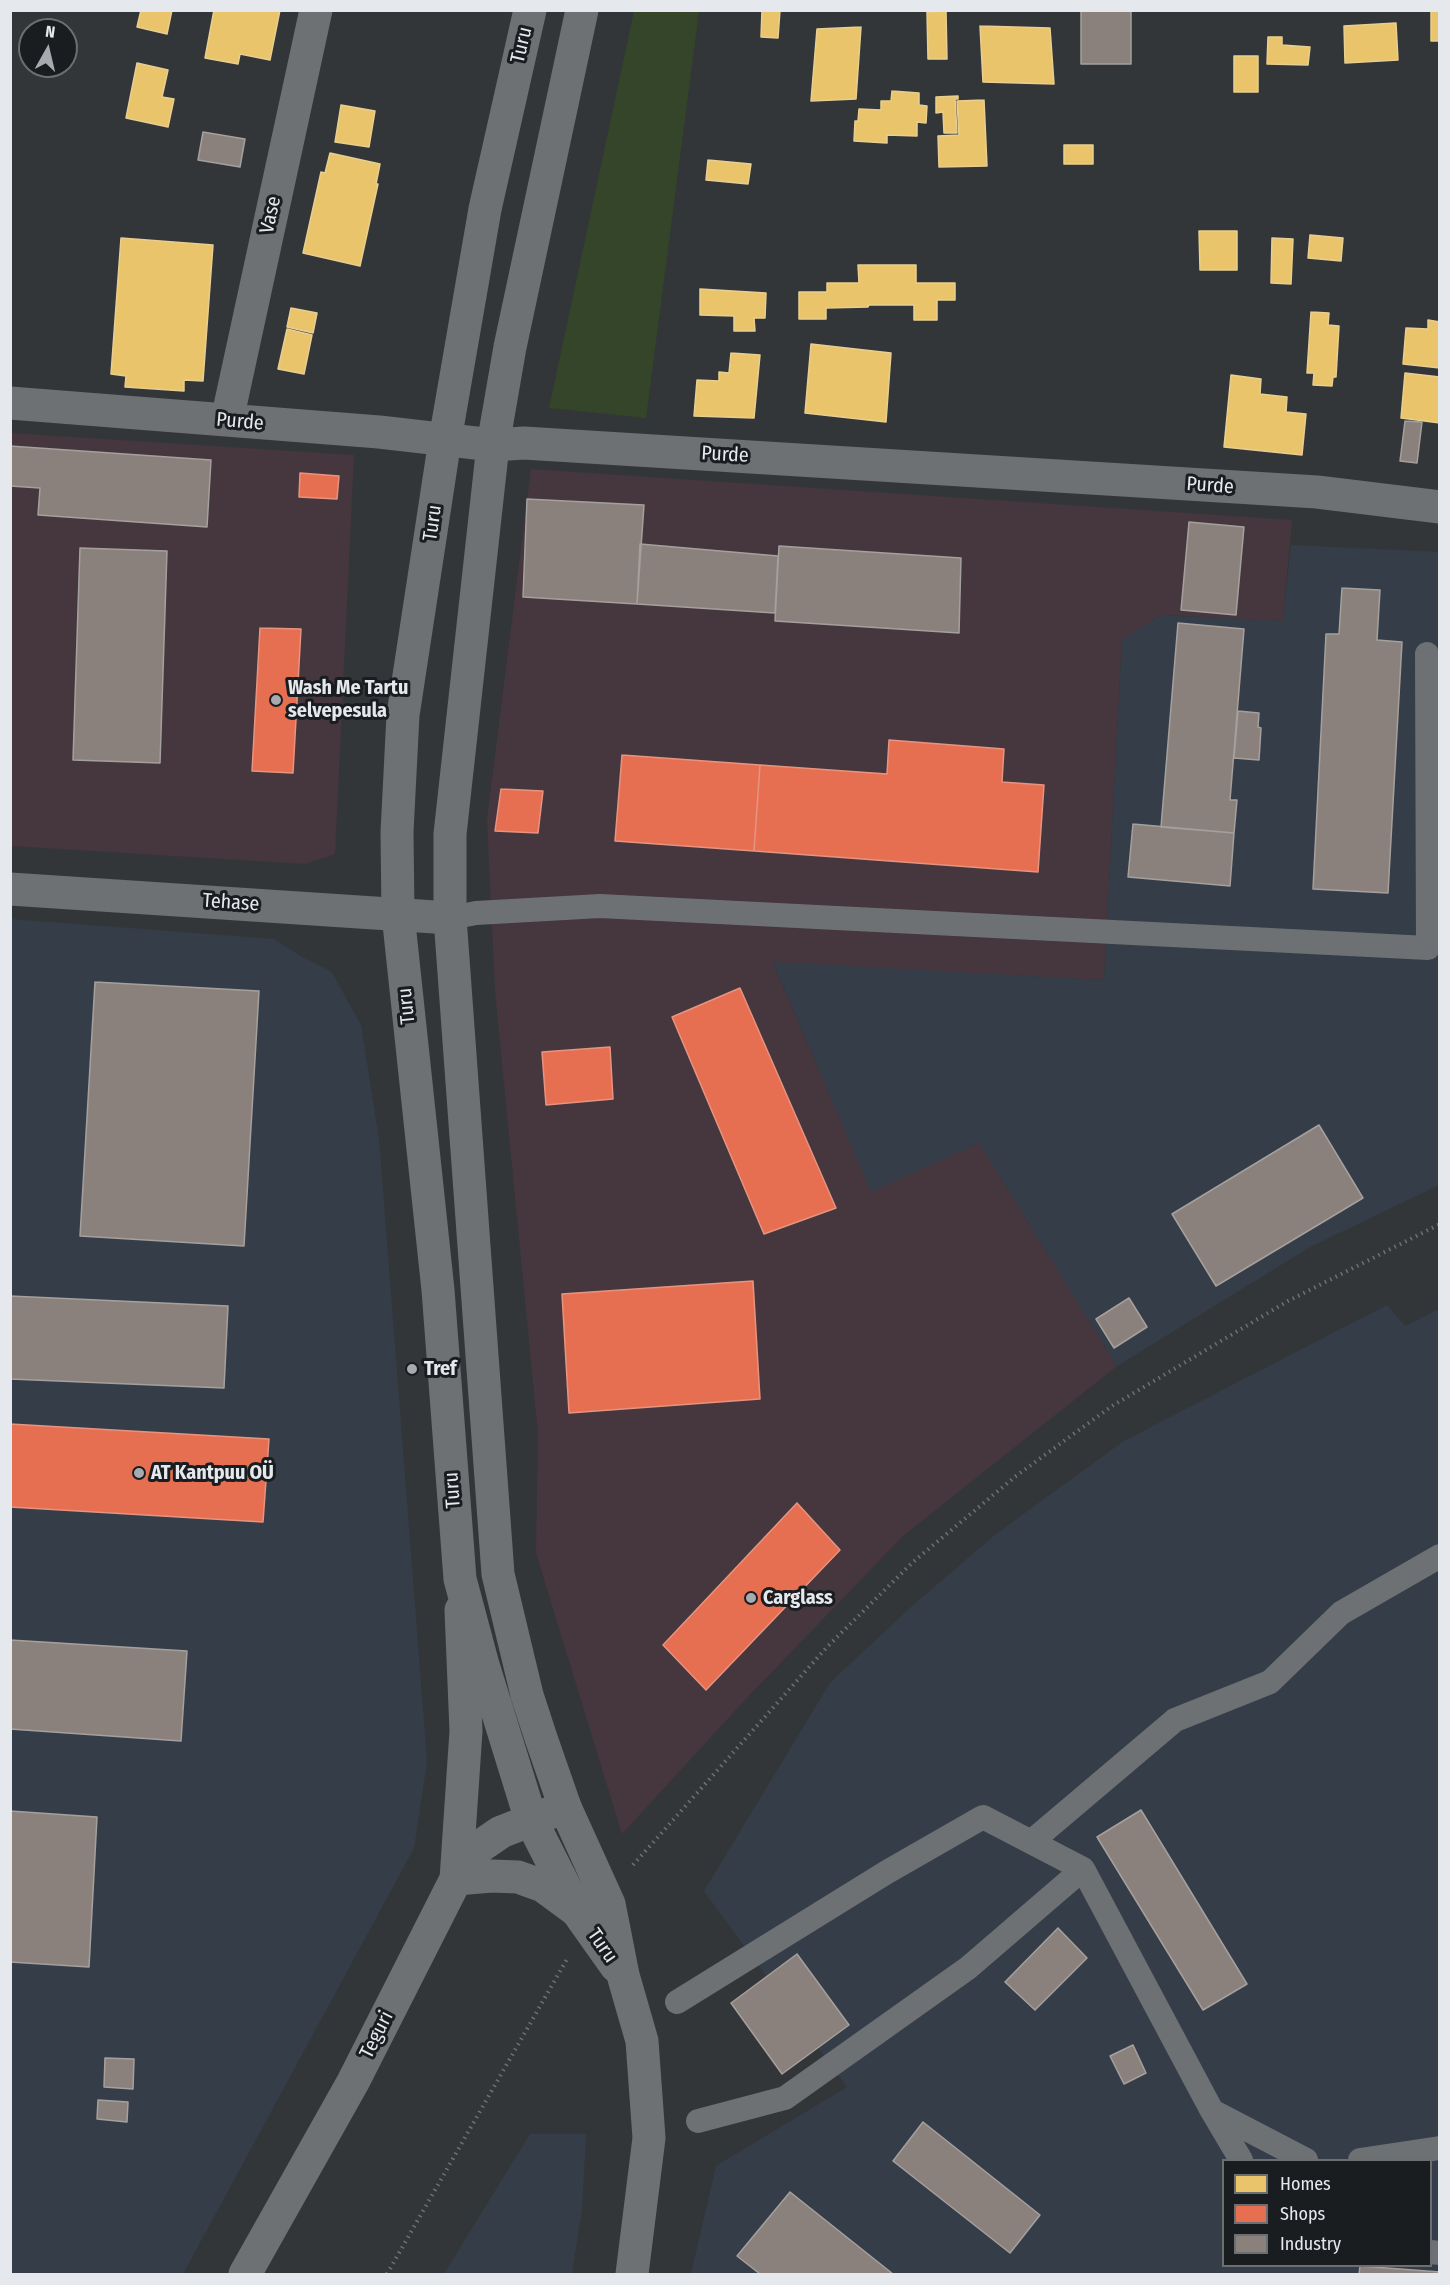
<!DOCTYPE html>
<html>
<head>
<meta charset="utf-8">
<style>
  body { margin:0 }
  #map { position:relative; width:1450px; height:2285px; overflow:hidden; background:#333639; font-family:"Fira Sans Condensed",sans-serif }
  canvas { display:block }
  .frame { position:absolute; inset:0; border:12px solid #e5e9ed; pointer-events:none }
  .legend { position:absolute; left:1222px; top:2159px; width:210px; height:108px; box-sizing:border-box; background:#1a1d20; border:2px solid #6b6f72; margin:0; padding:8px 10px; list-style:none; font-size:18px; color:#e5e9ed }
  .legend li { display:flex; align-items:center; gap:12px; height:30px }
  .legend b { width:30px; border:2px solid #6b6f72 }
  .north { position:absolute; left:18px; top:18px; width:60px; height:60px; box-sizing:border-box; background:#1a1d20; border:2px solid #6b6f72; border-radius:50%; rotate:8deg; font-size:16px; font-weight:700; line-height:24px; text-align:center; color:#e5e9ed }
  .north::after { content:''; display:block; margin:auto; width:21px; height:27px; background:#a7aaae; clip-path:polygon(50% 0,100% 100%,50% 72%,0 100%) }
</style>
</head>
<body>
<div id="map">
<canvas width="1450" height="2285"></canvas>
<div class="frame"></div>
<ul class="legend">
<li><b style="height:16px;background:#e9c46a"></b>Homes</li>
<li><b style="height:16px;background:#e76f51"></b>Shops</li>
<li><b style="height:16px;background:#8a817c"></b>Industry</li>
</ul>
<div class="north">N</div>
</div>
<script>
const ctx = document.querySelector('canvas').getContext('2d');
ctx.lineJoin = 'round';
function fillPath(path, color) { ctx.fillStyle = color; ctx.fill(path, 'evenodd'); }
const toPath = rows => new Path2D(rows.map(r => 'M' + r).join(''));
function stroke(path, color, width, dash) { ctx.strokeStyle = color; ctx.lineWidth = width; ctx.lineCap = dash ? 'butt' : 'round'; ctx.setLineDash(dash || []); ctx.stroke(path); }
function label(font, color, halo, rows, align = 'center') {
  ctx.font = font + ' "Fira Sans Condensed",sans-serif'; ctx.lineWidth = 6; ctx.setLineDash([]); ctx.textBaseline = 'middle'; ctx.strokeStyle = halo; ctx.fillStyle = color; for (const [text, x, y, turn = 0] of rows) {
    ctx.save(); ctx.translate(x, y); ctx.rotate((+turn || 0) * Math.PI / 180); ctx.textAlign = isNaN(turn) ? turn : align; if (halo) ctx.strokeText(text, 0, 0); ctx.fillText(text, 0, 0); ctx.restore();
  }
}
fillPath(toPath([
  [10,433,354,455,335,854,305,864,11,846],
  [531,469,1292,520,1283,621,1161,615,1122,640,1104,980,773,963,871,1191,979,1143,1117,1366,903,1536,744,1701,622,1834,536,1553,538,1434,495,991,487,819]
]), '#46363e');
fillPath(toPath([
  [1291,545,1439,552,1439,1185,1310,1247,1117,1366,979,1143,871,1192,773,962,1104,980,1122,640,1161,615,1283,621],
  [10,919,274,939,302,957,331,971,361,1025,379,1139,427,1762,414,1848,183,2274,11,2274],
  [1387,1305,1405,1326,1439,1309,1439,2274,691,2274,716,2166,847,2087,704,1891,830,1683,912,1606,996,1534,1124,1441],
  [1224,2160,1430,2160,1430,2266,1224,2266],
  [530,2134,586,2134,582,2209,572,2274,444,2274]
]), '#353e48');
fillPath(toPath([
  [634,11,699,11,646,418,549,408]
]), '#34452a');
const homes = toPath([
  [141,10,172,10,167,34,137,27,141,10],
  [214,10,280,10,270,60,240,54,238,64,205,58,214,10],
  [762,10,780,10,778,38,761,37,762,10],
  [1431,10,1440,10,1440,41,1431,41,1431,10],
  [946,11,947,59,928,59,927,12,946,11],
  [1396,23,1398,60,1345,63,1344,26,1396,23],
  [980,26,1050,28,1054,84,983,82,980,26],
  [861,27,856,99,811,101,817,29,861,27],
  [1268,37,1282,37,1282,45,1310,47,1308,65,1267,64,1268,37],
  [1234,56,1258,56,1258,92,1234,92,1234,56],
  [137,63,168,70,162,97,174,99,168,127,126,118,137,63],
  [892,91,919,93,919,105,927,106,926,123,917,122,917,136,887,135,887,143,854,141,855,121,858,121,859,109,881,110,881,101,891,101,892,91],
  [958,96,958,99,955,99,957,133,944,133,943,112,936,113,936,97,958,96],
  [984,100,987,166,939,167,938,136,959,135,957,101,984,100],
  [341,105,375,111,369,147,335,142,341,105],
  [1064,145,1093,145,1093,164,1064,164,1064,145],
  [330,153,380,164,376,184,378,184,360,266,303,253,321,172,325,173,330,153],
  [708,160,751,164,748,184,706,180,708,160],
  [1199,231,1237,231,1237,270,1200,270,1199,231],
  [1310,235,1343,238,1341,261,1308,258,1310,235],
  [121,238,213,245,203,381,184,380,184,391,125,387,126,376,111,374,121,238],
  [1272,238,1293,239,1291,284,1271,283,1272,238],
  [858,265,916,265,916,283,955,283,955,300,937,300,937,320,914,320,914,305,869,305,868,307,826,308,826,319,799,319,799,292,827,292,827,283,859,283,858,265],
  [700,289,766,293,765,318,754,318,755,331,734,331,734,316,700,315,700,289],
  [291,308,317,313,313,333,287,327,291,308],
  [1311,312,1329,313,1328,325,1339,326,1336,377,1333,377,1332,386,1313,385,1314,373,1307,373,1311,312],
  [1428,320,1440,322,1440,368,1403,364,1406,328,1428,329,1428,320],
  [287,329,312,335,304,374,278,369,287,329],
  [811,344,891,353,886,422,805,413,811,344],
  [731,353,760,355,754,418,694,416,697,380,719,381,719,372,729,373,731,353],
  [1405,373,1440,377,1440,423,1401,418,1405,373],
  [1231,375,1261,379,1260,394,1287,397,1286,412,1306,414,1302,455,1224,447,1231,375]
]);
fillPath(homes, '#e9c46a');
stroke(homes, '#e8cf91', 1.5);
const shops = toPath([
  [300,473,339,476,337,499,299,497,300,473],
  [260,628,301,629,293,773,252,771,260,628],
  [889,740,1004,749,1002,782,1044,785,1038,872,754,851,760,765,887,774,889,740],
  [622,755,760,765,754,851,615,841,622,755],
  [501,789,543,791,538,833,495,831,501,789],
  [740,988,836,1208,764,1234,672,1017,740,988],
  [610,1047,613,1099,546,1105,542,1052,610,1047],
  [753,1281,760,1399,569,1413,562,1294,753,1281],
  [10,1424,269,1439,263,1522,10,1507,10,1424],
  [797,1503,840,1550,706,1690,663,1645,797,1503]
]);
fillPath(shops, '#e76f51');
stroke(shops, '#e69480', 1.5);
const industry = toPath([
  [1081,11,1131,11,1131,64,1081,64,1081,11],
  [203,132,245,139,240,167,198,160,203,132],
  [1405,421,1422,422,1417,463,1400,461,1405,421],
  [10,446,211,460,207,527,38,515,40,488,10,486,10,446],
  [527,499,644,505,637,604,523,597,527,499],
  [1189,522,1244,527,1236,615,1181,610,1189,522],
  [640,544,778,556,775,613,637,604,640,544],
  [779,546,961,558,959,633,775,621,779,546],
  [80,548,167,551,160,763,73,760,80,548],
  [1342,588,1380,590,1377,640,1402,642,1388,893,1313,889,1326,634,1339,634,1342,588],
  [1178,623,1244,629,1230,800,1237,800,1234,833,1161,827,1178,623],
  [1238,711,1259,713,1258,727,1261,728,1259,760,1234,758,1238,711],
  [1133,824,1234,833,1230,886,1128,877,1133,824],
  [95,982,259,991,244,1246,80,1236,95,982],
  [1319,1125,1363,1198,1216,1286,1172,1214,1319,1125],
  [10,1296,228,1306,224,1388,10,1379,10,1296],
  [1129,1298,1147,1327,1114,1348,1096,1319,1129,1298],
  [10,1640,187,1651,181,1741,10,1729,10,1640],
  [1141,1810,1247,1984,1203,2010,1097,1837,1141,1810],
  [10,1811,97,1817,89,1967,10,1962,10,1811],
  [1058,1928,1087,1958,1035,2010,1005,1982,1058,1928],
  [797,1954,849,2025,782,2074,731,2003,797,1954],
  [1133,2045,1146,2073,1124,2084,1110,2056,1133,2045],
  [105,2058,134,2059,133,2089,104,2087,105,2058],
  [98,2100,128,2102,127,2122,97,2119,98,2100],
  [923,2122,1040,2215,1010,2253,893,2161,923,2122],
  [790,2192,893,2274,760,2274,737,2256,790,2192],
  [1360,2266,1440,2272,1440,2274,1359,2274,1360,2266]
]);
fillPath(industry, '#8a817c');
stroke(industry, '#a5a09e', 1.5);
stroke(toPath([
  [633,1865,827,1647,913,1562,1016,1476,1112,1406,1288,1301,1440,1224],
  [387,2274,567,1959]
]), '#6e7174', 4, [1.5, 4.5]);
stroke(toPath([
  [450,918,476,913,600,906,1428,948,1427,654],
  [1031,1842,1175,1720,1270,1682,1341,1613,1440,1556],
  [677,2002,887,1872,983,1817,1083,1869,1212,2111,1306,2160],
  [1212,2111,1241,2160],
  [698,2121,785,2098,968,1968,1083,1869],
  [1360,2160,1440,2148],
  [1430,2252,1440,2253]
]), '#6e7173', 24);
stroke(toPath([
  [10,403,379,432,493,445,524,443,1317,492,1440,507],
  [227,420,316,10],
  [10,889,450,918]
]), '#6e7173', 33);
stroke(toPath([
  [456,1879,466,1731,461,1610],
  [456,1879,492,1876,518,1877,543,1886,577,1911],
  [245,2274,353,2082,456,1879,479,1847,501,1832,565,1807]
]), '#6e7173', 33);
stroke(toPath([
  [530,10,485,209,445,440,403,715,397,832,398,914,438,1290,460,1579,483,1665,531,1820,577,1911,616,1966],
  [582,10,510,347,493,445,450,834,450,918,498,1574,527,1695,541,1738,565,1807,609,1904,623,1975,642,2041,649,2138,632,2274]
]), '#6e7173', 33);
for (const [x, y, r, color] of [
  [276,700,6,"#a7aaae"],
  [412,1369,6,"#a7aaae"],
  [139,1473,6,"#a7aaae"],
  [751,1598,6,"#a7aaae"]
]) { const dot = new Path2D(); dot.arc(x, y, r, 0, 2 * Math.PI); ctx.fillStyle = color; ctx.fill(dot); stroke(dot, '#1a1d20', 2); }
label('20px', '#e5e9ed', '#1a1d20', [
  ["Turu",522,45,-77],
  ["Vase",271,215,-78],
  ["Purde",240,422,5],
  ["Purde",725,455,3],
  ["Purde",1210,486,4],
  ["Turu",433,523,-82],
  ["Tehase",231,903,4],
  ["Turu",407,1006,-96],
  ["Turu",453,1490,-94],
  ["Turu",602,1946,55],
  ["Teguri",377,2035,-63]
]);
label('bold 20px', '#e5e9ed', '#1a1d20', [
  ["Wash Me Tartu",288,688],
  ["selvepesula",288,711],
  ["Tref",424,1369],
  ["AT Kantpuu OÜ",151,1473],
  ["Carglass",763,1598]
], 'left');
</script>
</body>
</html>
